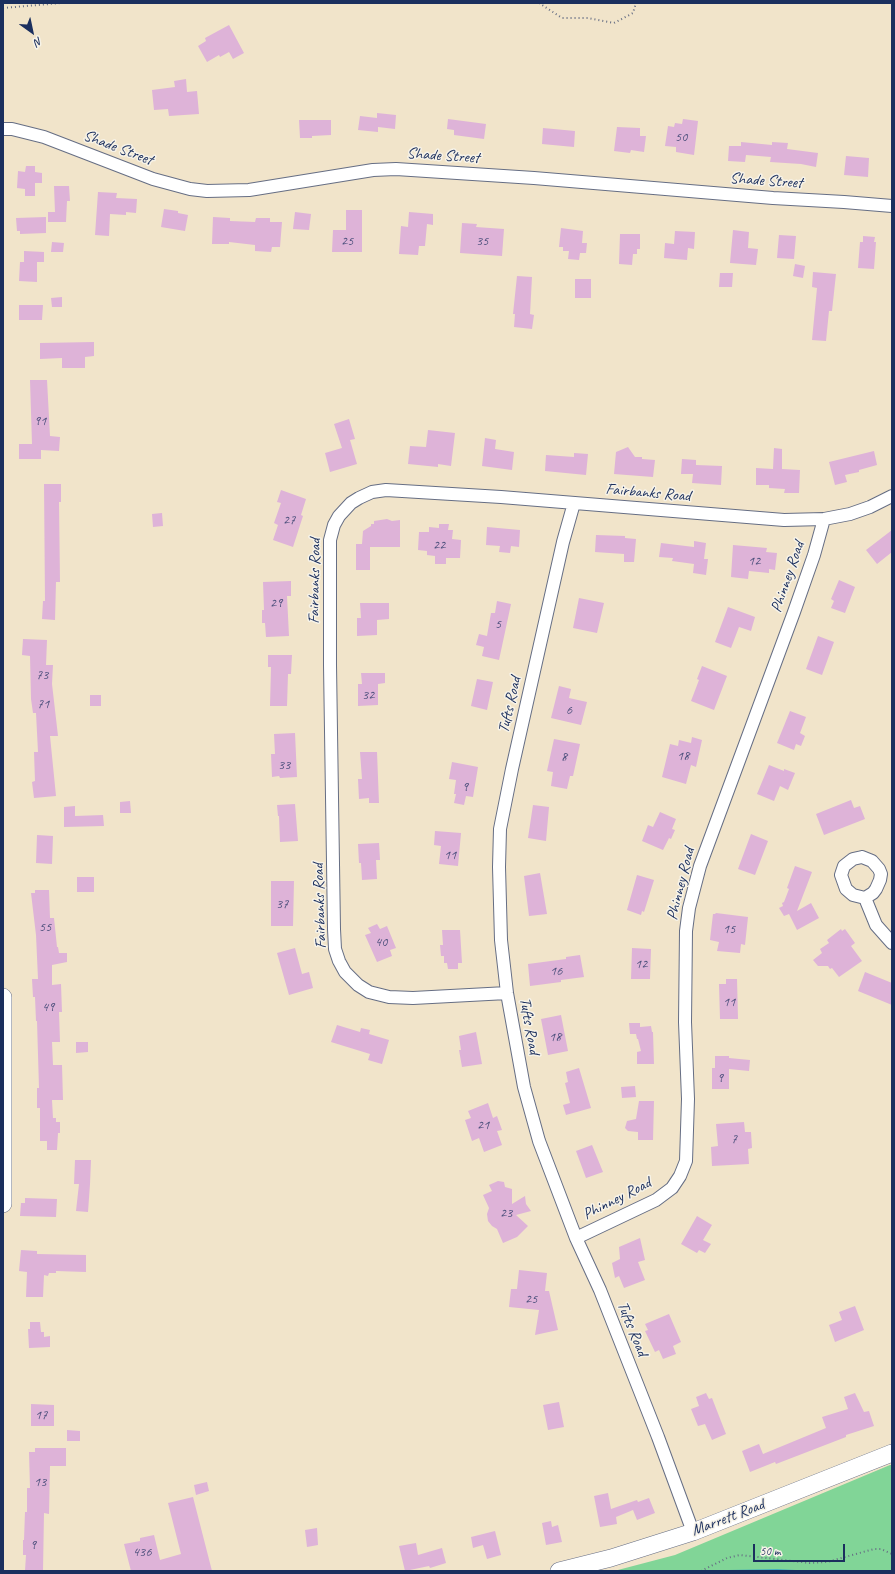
<!DOCTYPE html>
<html>
<head>
<meta charset="utf-8">
<style>
  body { margin:0 }
  #map { position:relative; width:895px; height:1574px; overflow:hidden; background:#f1e4ca; font-family:Caveat,sans-serif }
  canvas { display:block }
  .frame { position:absolute; inset:0; border:4px solid #1b2f5e; pointer-events:none }
  .north { position:absolute; left:12px; top:12px; width:40px; height:40px; -webkit-text-stroke:3px #f7f3e8; paint-order:stroke; rotate:147deg; font-size:11px; font-weight:700; line-height:16px; text-align:center; color:#1b2f5e }
  .north::after { content:''; display:block; margin:auto; width:14px; height:18px; background:#1b2f5e; clip-path:polygon(50% 0,100% 100%,50% 72%,0 100%) }
  .scale { position:absolute; left:753px; top:1544px; width:92px; height:18px; box-sizing:border-box; border:2px solid #1b2f5e; border-top:0; padding-left:5px; font-size:12px; line-height:14px; white-space:nowrap; color:#1b2f5e; -webkit-text-stroke:3px #f7f3e8; paint-order:stroke }
</style>
</head>
<body>
<div id="map">
<canvas width="895" height="1574"></canvas>
<div class="frame"></div>
<div class="north">N</div>
<div class="scale">50 m</div>
</div>
<script>
const ctx = document.querySelector('canvas').getContext('2d');
ctx.lineJoin = 'round';
function fillPath(path, color) { ctx.fillStyle = color; ctx.fill(path, 'evenodd'); }
const toPath = rows => new Path2D(rows.map(r => 'M' + r).join(''));
function stroke(path, color, width, dash) { ctx.strokeStyle = color; ctx.lineWidth = width; ctx.lineCap = dash ? 'butt' : 'round'; ctx.setLineDash(dash || []); ctx.stroke(path); }
function label(font, color, halo, rows, align = 'center') {
  ctx.font = font + ' Caveat,sans-serif'; ctx.lineWidth = 3; ctx.setLineDash([]); ctx.textBaseline = 'middle'; ctx.strokeStyle = halo; ctx.fillStyle = color; for (const [text, x, y, turn = 0] of rows) {
    ctx.save(); ctx.translate(x, y); ctx.rotate((+turn || 0) * Math.PI / 180); ctx.textAlign = isNaN(turn) ? turn : align; if (halo) ctx.strokeText(text, 0, 0); ctx.fillText(text, 0, 0); ctx.restore();
  }
}
fillPath(toPath([
  [890,1465,892,1465,892,1571,614,1571,675,1555]
]), '#81d597');
fillPath(toPath([
  [777,1569,814,1571,725,1571,728,1570]
]), '#42aec0');
fillPath(toPath([
  [229,25,244,53,233,59,229,52,220,57,219,55,207,62,198,46,206,41,205,38],
  [186,79,187,92,197,91,199,114,169,116,168,109,154,110,152,90,175,87,174,81],
  [377,113,396,115,395,129,378,127,378,132,358,130,360,116,377,118],
  [448,119,486,124,484,139,454,135,454,130,447,129],
  [683,119,698,121,694,155,676,152,676,147,665,146,668,126,674,127,675,123,682,124],
  [299,120,331,120,331,135,312,136,312,138,300,138],
  [617,127,640,128,640,136,646,136,644,152,631,150,630,153,614,151],
  [543,128,575,131,574,147,542,144],
  [741,142,772,145,772,142,788,143,787,149,818,153,816,167,801,164,770,162,771,157,746,155,745,162,728,161,729,146,741,146],
  [846,156,869,158,868,177,844,175],
  [26,166,35,166,35,172,42,173,42,183,35,183,35,196,25,196,25,189,17,188,18,171,25,172],
  [54,186,69,186,70,201,67,201,66,222,48,222,48,212,55,212],
  [98,192,117,193,116,198,137,199,136,213,126,212,126,215,110,214,109,236,95,235],
  [164,209,178,211,178,213,188,215,185,231,161,227],
  [346,210,362,210,362,252,332,252,333,230,346,230],
  [295,212,311,214,309,230,293,229],
  [409,212,433,214,433,225,427,224,425,246,419,246,418,255,399,254,401,226,408,227],
  [46,217,46,233,20,234,20,231,17,231,16,218],
  [213,217,230,218,230,221,255,222,256,218,270,218,270,222,282,222,280,247,272,247,271,252,255,251,255,245,229,242,229,244,212,244],
  [462,223,477,224,476,227,504,229,502,256,460,253],
  [561,228,583,231,582,243,587,243,586,253,580,253,579,260,568,259,569,251,563,251,563,247,559,247],
  [733,230,749,232,748,248,758,249,756,265,730,263],
  [675,231,695,232,694,249,688,248,687,260,664,258,665,243,674,244],
  [620,234,640,234,640,249,637,249,637,254,633,254,632,265,619,264],
  [779,235,796,236,794,259,777,258],
  [863,236,875,237,874,242,876,242,874,269,858,268,860,242,863,242],
  [52,242,64,243,63,252,51,252],
  [24,251,44,252,44,262,37,262,37,282,19,281,20,262,24,262],
  [795,264,805,266,803,278,793,276],
  [813,272,836,274,832,311,829,311,826,341,812,340,817,288,812,287],
  [720,273,733,273,732,287,719,287],
  [517,276,532,277,530,314,534,315,532,329,514,327,515,314,513,314],
  [575,279,591,279,591,298,575,298],
  [62,297,62,307,52,307,51,298],
  [19,305,43,305,42,320,19,320],
  [94,342,94,356,85,357,85,368,62,368,62,358,40,359,40,343],
  [30,380,47,380,50,436,60,437,59,451,41,450,41,459,19,459,19,444,32,444],
  [349,419,355,439,350,440,357,464,330,472,325,453,342,448,334,424],
  [428,430,455,433,451,466,438,464,438,467,408,464,410,446,426,447],
  [485,438,496,440,495,449,514,452,512,470,482,466],
  [628,447,635,457,642,457,642,459,655,460,653,477,614,474,616,452],
  [774,448,782,449,782,469,800,470,799,493,784,493,785,489,769,488,769,485,756,485,756,468,773,469],
  [874,451,877,465,859,470,859,472,845,475,847,482,835,485,829,462],
  [574,453,588,454,586,475,545,471,546,455,574,457],
  [682,459,696,460,696,465,722,466,721,485,692,483,693,474,681,474],
  [44,484,61,484,61,502,59,502,60,582,56,582,55,620,42,619,43,601,45,601],
  [281,490,306,499,301,515,303,516,293,547,273,540,278,525,274,523,281,503,277,502],
  [162,513,163,526,153,527,152,514],
  [387,519,392,521,400,520,400,547,370,547,370,570,356,570,356,544,362,544,363,531,371,526,371,524,374,524,374,521],
  [439,524,449,524,448,530,453,530,452,539,461,540,460,558,446,558,446,564,435,564,435,556,427,555,427,551,418,550,419,532,429,532,429,527,439,528],
  [487,527,520,530,519,547,511,546,510,553,499,552,500,546,486,545],
  [892,530,892,552,877,564,866,550],
  [596,535,625,536,625,538,636,539,634,562,624,562,624,554,595,552],
  [694,541,706,543,704,559,708,559,706,575,693,573,694,564,672,561,673,558,659,557,661,543,694,547],
  [733,545,767,548,766,552,777,553,775,570,769,569,769,573,749,571,748,579,731,577],
  [839,580,855,587,845,613,831,608,834,601,831,599],
  [291,581,291,596,287,596,289,636,266,637,265,623,262,623,262,610,264,610,263,582],
  [579,598,604,603,597,633,573,628],
  [497,601,511,604,499,660,482,656,484,647,476,645,479,634,487,636,491,613,495,613],
  [360,603,389,603,389,619,377,620,377,635,357,636,357,618,361,618],
  [728,607,755,617,751,631,739,627,731,648,715,642],
  [818,636,834,642,822,675,806,669],
  [23,639,47,640,46,665,53,665,52,684,58,736,50,736,56,796,34,798,32,782,35,781,34,752,38,752,36,713,33,713,31,699,30,656,22,655],
  [268,655,292,655,291,674,288,674,287,706,270,706,271,667,268,667],
  [702,666,727,676,714,710,691,701,699,680,697,679],
  [361,673,385,673,385,683,378,684,378,705,358,706,358,684,362,684],
  [477,679,493,682,487,710,471,706],
  [559,686,571,689,569,698,587,702,581,725,551,718],
  [90,695,101,695,101,706,90,706],
  [790,711,806,717,800,733,805,736,801,746,796,744,794,750,777,743],
  [295,733,297,777,280,778,279,776,272,777,271,754,275,754,274,734],
  [692,737,702,740,696,767,691,765,686,784,662,777,670,744,678,746,679,740,691,743],
  [554,739,580,744,573,776,570,776,567,789,551,786,553,772,547,771],
  [360,752,377,752,379,803,369,803,369,798,359,799,358,779,362,779],
  [452,762,478,767,473,797,466,796,464,805,454,803,456,794,454,794,456,780,449,779],
  [769,765,784,771,784,769,795,773,788,790,780,786,774,801,757,794],
  [851,800,854,808,860,806,865,819,824,835,816,814],
  [130,801,131,813,120,813,120,802],
  [295,804,298,841,280,842,279,816,278,816,277,805],
  [533,805,549,807,546,841,528,838],
  [75,806,75,816,103,815,104,826,64,827,64,807],
  [660,812,676,819,672,829,675,830,671,839,669,838,663,850,642,841,648,825,653,827],
  [435,831,461,833,458,866,439,864,441,846,434,845],
  [751,834,768,841,755,875,738,869],
  [37,835,53,836,52,864,36,863],
  [379,843,380,860,376,860,377,879,362,880,361,863,359,863,358,844],
  [795,866,812,872,797,911,811,903,819,918,797,930,789,914,784,916,779,908,783,906,782,903,784,902,789,889,787,888],
  [540,873,547,914,529,916,524,876],
  [637,875,654,880,644,912,642,911,641,915,627,910],
  [77,877,94,877,94,892,77,892],
  [271,881,294,881,293,926,271,926],
  [35,890,49,890,50,918,54,918,57,947,58,947,59,953,67,953,67,962,52,965,52,985,61,984,62,1012,59,1012,60,1042,52,1042,53,1065,62,1065,63,1100,52,1100,53,1118,56,1118,56,1122,60,1122,60,1133,58,1133,57,1150,47,1150,47,1141,40,1141,40,1108,37,1108,37,1088,39,1088,37,1021,36,1021,35,997,33,997,32,979,38,979,36,935,31,893,35,893],
  [716,913,748,917,745,945,741,944,740,953,717,951,719,942,710,940,713,914,715,914],
  [377,924,380,929,387,926,396,948,390,950,392,956,377,962,365,935,371,933,368,928],
  [841,929,842,931,845,929,855,943,851,946,862,961,839,977,832,968,830,969,828,966,818,966,813,960,822,953,820,949,829,943,827,940],
  [442,930,460,930,462,963,458,963,458,969,448,969,447,963,444,963,444,956,441,956,440,945,443,945],
  [295,948,302,974,309,972,313,988,289,995,277,953],
  [632,948,651,949,650,979,631,979],
  [580,955,584,977,561,980,561,982,530,986,528,964,566,959,566,957],
  [865,972,892,983,892,1005,858,991],
  [726,979,737,979,738,1019,720,1019,719,984,726,984],
  [561,1015,568,1051,548,1055,541,1019],
  [629,1023,640,1023,640,1027,651,1026,652,1032,653,1032,654,1064,637,1064,637,1052,641,1051,638,1039,637,1039,636,1034,630,1034],
  [337,1025,360,1032,361,1028,370,1030,369,1034,389,1040,382,1064,368,1060,370,1054,331,1042],
  [476,1032,482,1064,462,1067,459,1050,461,1050,459,1036],
  [76,1042,88,1042,88,1052,76,1053],
  [715,1056,729,1056,729,1058,750,1060,749,1071,729,1069,729,1089,712,1089,712,1068,715,1068],
  [579,1068,591,1108,566,1115,563,1105,570,1103,565,1083,568,1082,566,1072],
  [635,1086,636,1097,622,1098,621,1087],
  [639,1101,654,1101,653,1140,638,1140,638,1132,628,1131,625,1128,627,1121,636,1119],
  [488,1103,493,1118,497,1116,502,1130,497,1131,502,1145,484,1152,479,1138,472,1141,465,1120,471,1118,468,1111],
  [744,1122,745,1132,751,1132,752,1148,748,1149,749,1164,712,1166,711,1147,718,1146,716,1124],
  [592,1145,603,1172,586,1178,576,1151],
  [75,1160,91,1160,90,1184,88,1212,76,1211,79,1184,74,1184],
  [498,1181,504,1182,505,1187,512,1189,512,1204,525,1196,526,1204,531,1211,516,1215,528,1226,517,1237,503,1243,497,1229,492,1226,488,1221,487,1214,489,1208,483,1195,492,1191,489,1185],
  [25,1198,57,1199,56,1217,20,1216,21,1203,25,1203],
  [697,1216,712,1225,703,1240,711,1244,705,1253,699,1250,697,1253,681,1244],
  [640,1238,645,1260,638,1262,645,1280,624,1288,619,1276,615,1278,612,1263,620,1259,619,1247],
  [21,1250,37,1251,37,1254,86,1255,86,1272,56,1271,56,1273,49,1273,48,1276,44,1275,43,1297,26,1297,27,1272,19,1271],
  [519,1270,547,1273,545,1291,549,1291,558,1330,535,1335,539,1310,509,1307,511,1289,517,1289],
  [855,1306,864,1330,835,1342,829,1325,842,1320,839,1312],
  [669,1314,681,1342,673,1346,676,1354,663,1359,659,1350,655,1352,645,1331,648,1330,645,1324],
  [30,1322,40,1322,41,1332,44,1332,44,1337,50,1336,50,1347,29,1348,28,1329,30,1329],
  [706,1393,709,1399,712,1398,726,1434,712,1440,705,1424,698,1426,691,1409,699,1406,696,1397],
  [855,1393,864,1412,869,1411,874,1426,846,1435,846,1437,776,1464,775,1462,750,1472,742,1451,759,1444,763,1454,826,1428,822,1417,848,1409,844,1397],
  [559,1402,564,1427,548,1430,543,1405],
  [31,1404,54,1405,54,1426,31,1426],
  [67,1430,80,1431,80,1441,67,1441],
  [35,1448,66,1448,66,1466,50,1466,49,1514,44,1513,43,1571,25,1571,26,1555,23,1555,23,1540,24,1540,25,1512,27,1512,27,1488,30,1488,29,1452,35,1452],
  [207,1482,209,1491,196,1495,194,1485],
  [608,1493,611,1509,637,1500,638,1502,649,1498,655,1513,637,1520,633,1510,616,1517,617,1524,600,1527,594,1496],
  [193,1497,212,1571,131,1571,124,1544,140,1541,140,1538,154,1535,160,1560,181,1554,168,1503],
  [551,1521,552,1527,558,1525,562,1542,546,1545,542,1523],
  [317,1528,318,1545,307,1547,305,1530],
  [495,1531,501,1555,487,1559,483,1545,473,1548,471,1537],
  [416,1543,418,1555,442,1548,446,1563,430,1568,429,1566,405,1571,399,1546]
]), '#deb3d8');
const minor = toPath([
  [3,129,12,129,44,137,153,179,190,189,207,191,249,190,373,170,396,169,534,178,773,198,844,202,892,206],
  [574,503,563,542,512,769,500,829,499,867,501,940,507,993,524,1087,539,1141,576,1238,600,1290,658,1437,693,1532],
  [862,857,872,861,879,869,881,874,880,880,876,889,873,893,865,898,853,895,846,889,841,875,844,866,853,859,862,857],
  [865,898,876,925,892,943],
  [507,993,413,998,389,997,369,992,358,985,345,972,339,961,335,949,334,929,330,665,330,540,334,525,339,516,351,503,359,498,372,492,386,490,501,497,784,520,824,519,850,514,870,507,892,496],
  [576,1238,656,1200,672,1188,680,1176,686,1161,688,1099,685,1022,686,931,689,908,700,866,794,612,814,555,824,519]
]);
const secondary = toPath([
  [3,997,3,1204],
  [559,1571,611,1558,693,1532,892,1453]
]);
stroke(minor, '#666e84', 14);
stroke(secondary, '#666e84', 18);
stroke(toPath([
  [539,3,562,18,588,18,614,23,633,13,636,3],
  [3,8,61,3],
  [701,1571,727,1558,740,1555,810,1563,827,1562,874,1549,881,1549,892,1554]
]), '#666e84', 2, [1, 3]);
stroke(minor, '#fff', 12);
stroke(secondary, '#fff', 17);
label('14px', '#4c507c', null, [
  ["50",681,137],
  ["25",347,241],
  ["35",482,241],
  ["91",40,421],
  ["27",289,520],
  ["22",439,545],
  ["12",754,561],
  ["29",276,603],
  ["5",498,624],
  ["73",42,675],
  ["32",368,695],
  ["71",43,704],
  ["6",569,710],
  ["18",683,756],
  ["8",564,757],
  ["33",284,765],
  ["9",465,787],
  ["11",450,855],
  ["37",282,904],
  ["55",45,927],
  ["15",729,929],
  ["40",381,942],
  ["12",641,964],
  ["16",556,971],
  ["11",729,1002],
  ["49",48,1007],
  ["18",555,1037],
  ["9",720,1078],
  ["21",483,1125],
  ["7",734,1139],
  ["23",506,1213],
  ["25",531,1299],
  ["17",41,1415],
  ["13",40,1482],
  ["9",33,1545],
  ["436",142,1552]
]);
label('16px', '#1b2f5e', '#f7f3e8', [
  ["Shade Street",118,148,21],
  ["Shade Street",443,156,4],
  ["Shade Street",766,181,4],
  ["Fairbanks Road",648,493,5],
  ["Phinney Road",788,577,-71],
  ["Fairbanks Road",315,581,-89],
  ["Tufts Road",510,705,-77],
  ["Phinney Road",681,884,-76],
  ["Fairbanks Road",320,906,-92],
  ["Tufts Road",529,1026,80],
  ["Phinney Road",617,1199,-27],
  ["Tufts Road",632,1329,68],
  ["Marrett Road",728,1518,-21]
]);
</script>
</body>
</html>
